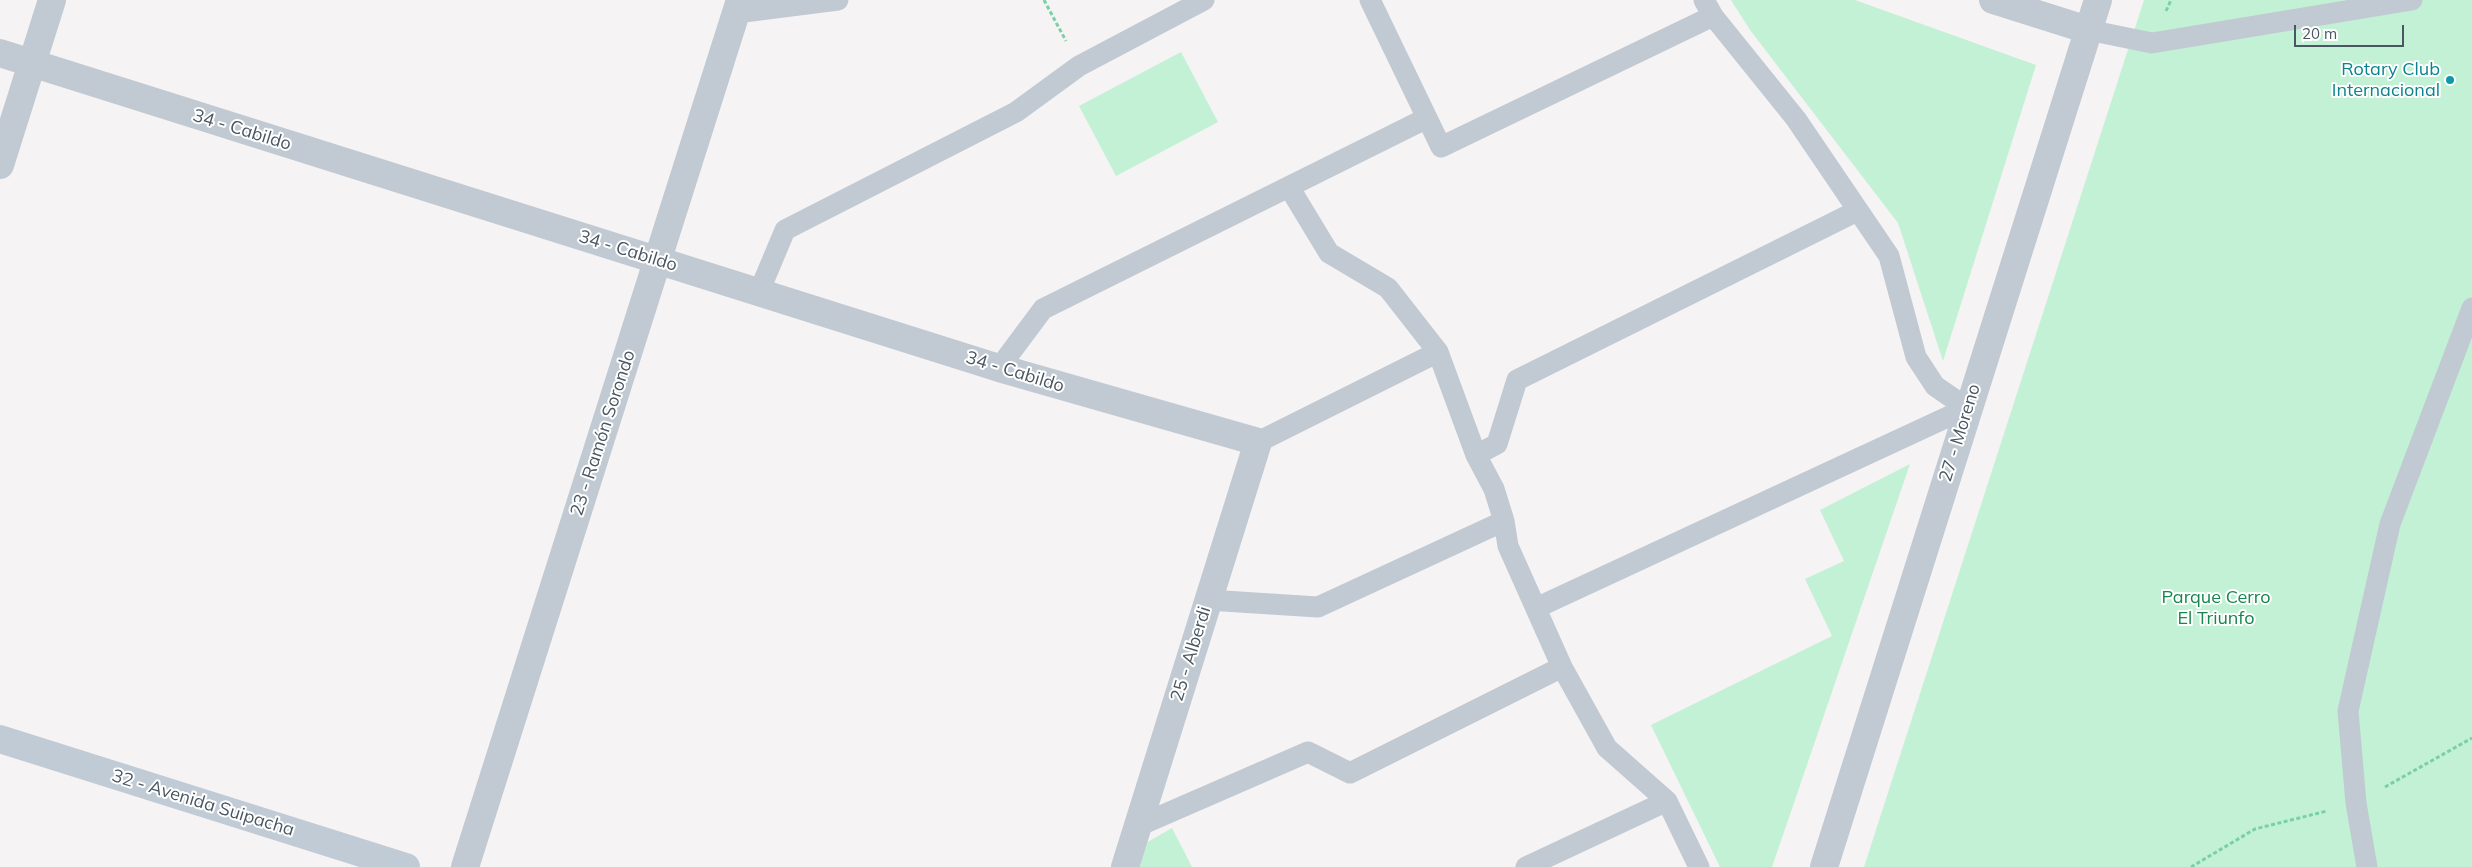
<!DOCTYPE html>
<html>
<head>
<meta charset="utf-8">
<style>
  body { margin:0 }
  #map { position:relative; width:2472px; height:867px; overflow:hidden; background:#f5f3f3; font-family:Mulish,sans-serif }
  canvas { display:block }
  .scale { position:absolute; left:2294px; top:25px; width:110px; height:22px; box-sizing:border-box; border:2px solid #4a5661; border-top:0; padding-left:6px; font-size:15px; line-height:18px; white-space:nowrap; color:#4a5661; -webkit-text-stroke:4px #fff; paint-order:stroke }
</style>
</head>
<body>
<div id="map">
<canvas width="2472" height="867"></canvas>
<div class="scale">20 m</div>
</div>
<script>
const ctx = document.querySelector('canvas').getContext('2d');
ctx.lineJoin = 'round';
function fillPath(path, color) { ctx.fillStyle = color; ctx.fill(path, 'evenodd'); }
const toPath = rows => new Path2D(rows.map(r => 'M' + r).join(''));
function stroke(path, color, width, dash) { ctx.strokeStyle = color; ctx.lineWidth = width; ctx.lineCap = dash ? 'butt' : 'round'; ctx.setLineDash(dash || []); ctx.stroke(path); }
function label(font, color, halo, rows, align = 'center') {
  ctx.font = font + ' Mulish,sans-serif'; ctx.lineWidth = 4; ctx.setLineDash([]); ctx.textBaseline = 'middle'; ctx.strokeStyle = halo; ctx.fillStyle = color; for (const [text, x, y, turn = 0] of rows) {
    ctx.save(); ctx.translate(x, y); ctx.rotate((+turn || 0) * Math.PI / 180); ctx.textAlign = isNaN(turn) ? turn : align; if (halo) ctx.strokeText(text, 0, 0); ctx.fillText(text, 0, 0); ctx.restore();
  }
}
fillPath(toPath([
  [1731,0,1855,0,2036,65,1943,361,1898,223,1750,30],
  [2144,0,2472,0,2472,867,1864,867],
  [1181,52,1218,122,1116,176,1079,106],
  [1910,464,1772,867,1720,867,1651,725,1832,636,1805,579,1844,561,1820,510],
  [1172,828,1192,867,1137,867,1144,844]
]), '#c3f1d5');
stroke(toPath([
  [1044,0,1066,41],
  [2166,11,2171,0],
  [2385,787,2472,738],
  [2191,867,2255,829,2327,811]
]), '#7ad0a6', 3, [4, 2.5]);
stroke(toPath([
  [1370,0,1427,118],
  [1704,0,1713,16,1796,119,1889,256,1916,357,1935,386,1967,408],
  [736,13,838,0],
  [2088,30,2152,43,2412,0],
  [1289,187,1329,253,1388,288,1438,352,1476,455,1494,489,1504,521,1508,546,1562,667,1607,748,1667,801,1699,867],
  [759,292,785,230,1016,112,1079,66,1204,0],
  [999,368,1043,309,1427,118,1441,147,1713,16],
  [1258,442,1438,352],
  [1476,455,1497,444,1517,380,1857,211],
  [1208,600,1318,607,1504,521],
  [1536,608,1967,408],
  [1138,826,1308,752,1350,773,1562,667],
  [1526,867,1667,801],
  [2367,867,2356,803,2348,711,2390,524,2472,308]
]), '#c1cad2', 21);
stroke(toPath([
  [1993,0,2088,30],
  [0,53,999,368,1258,442,1125,867],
  [0,165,52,0],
  [465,867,740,0],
  [1824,867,2098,0]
]), '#c1cad2', 28);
stroke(toPath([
  [0,739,406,867]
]), '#c1cbd6', 28);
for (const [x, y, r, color] of [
  [2450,80,5,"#0f9aa8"]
]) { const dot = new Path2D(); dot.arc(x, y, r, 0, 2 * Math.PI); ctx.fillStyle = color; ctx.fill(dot); stroke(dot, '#fff', 2); }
label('18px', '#0d838f', '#fff', [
  ["Rotary Club",2440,70],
  ["Internacional",2440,91]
], 'right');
label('18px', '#4a5661', '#fff', [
  ["34 - Cabildo",242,130,17],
  ["34 - Cabildo",628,251,17],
  ["34 - Cabildo",1015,372,17],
  ["23 - Ramón Sorondo",603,433,-72],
  ["27 - Moreno",1960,433,-73],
  ["25 - Alberdi",1191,654,-73],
  ["32 - Avenida Suipacha",203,803,17]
]);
label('18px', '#17864f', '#fff', [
  ["Parque Cerro",2216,598],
  ["El Triunfo",2216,619]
]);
</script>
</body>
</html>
